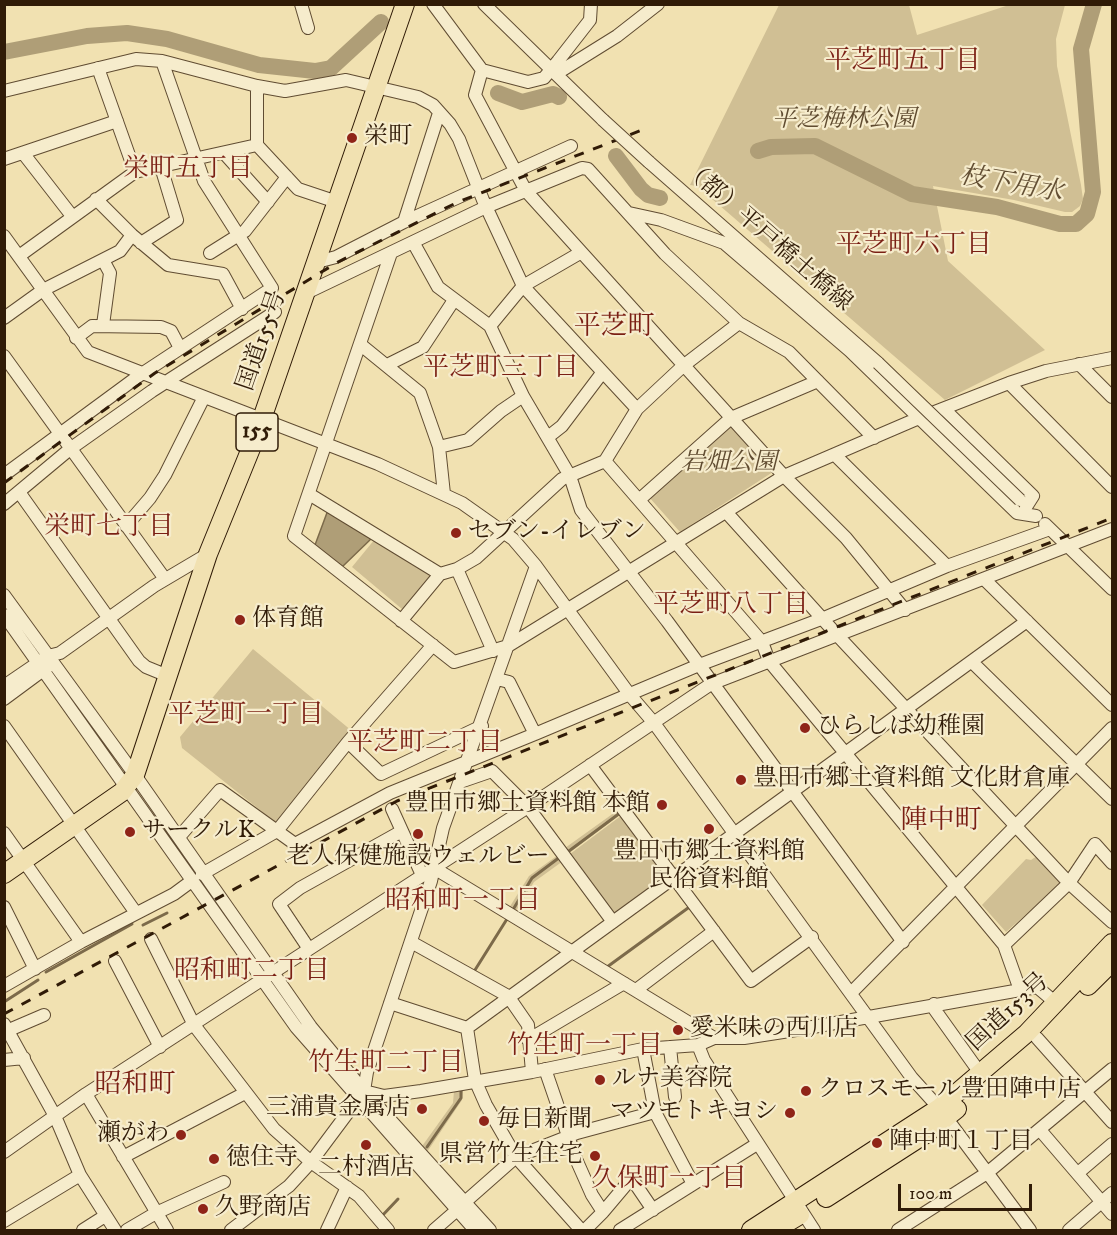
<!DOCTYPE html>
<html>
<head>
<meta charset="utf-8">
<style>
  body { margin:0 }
  #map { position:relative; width:1117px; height:1235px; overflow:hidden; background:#f1e1b1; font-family:"IM FELL DW Pica",serif }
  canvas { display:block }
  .frame { position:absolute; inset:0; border:6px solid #301b07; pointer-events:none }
  .scale { position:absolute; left:898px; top:1184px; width:134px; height:27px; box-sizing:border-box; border:3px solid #301b07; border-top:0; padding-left:8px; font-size:18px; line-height:21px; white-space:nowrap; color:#301b07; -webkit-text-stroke:4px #f6eccc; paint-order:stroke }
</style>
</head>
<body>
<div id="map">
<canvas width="1117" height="1235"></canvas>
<div class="frame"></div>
<div class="scale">100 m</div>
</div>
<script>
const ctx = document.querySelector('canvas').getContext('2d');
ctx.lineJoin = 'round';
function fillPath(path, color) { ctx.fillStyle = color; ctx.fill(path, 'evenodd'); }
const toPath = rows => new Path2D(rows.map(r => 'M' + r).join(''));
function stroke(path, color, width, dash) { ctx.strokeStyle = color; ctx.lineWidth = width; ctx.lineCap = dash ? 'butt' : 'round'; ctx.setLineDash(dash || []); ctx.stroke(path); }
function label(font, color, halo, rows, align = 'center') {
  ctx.font = font + ' "IM FELL DW Pica","Noto Serif JP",serif'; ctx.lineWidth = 4.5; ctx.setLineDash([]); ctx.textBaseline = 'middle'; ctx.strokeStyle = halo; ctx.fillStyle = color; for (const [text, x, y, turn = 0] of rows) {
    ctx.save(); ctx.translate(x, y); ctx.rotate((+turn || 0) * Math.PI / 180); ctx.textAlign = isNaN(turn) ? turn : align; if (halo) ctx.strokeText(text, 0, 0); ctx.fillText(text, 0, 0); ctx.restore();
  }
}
fillPath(toPath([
  [779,5,909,5,917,35,1009,5,1065,5,1056,39,1057,66,1081,185,1083,199,1080,206,1072,212,1065,212,1014,200,933,186,948,261,1045,350,945,400,697,186,690,185],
  [731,422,776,470,680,532,649,497],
  [375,539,434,573,406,607,402,609,352,567],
  [253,649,352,731,279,821,275,822,182,748,180,737],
  [618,810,621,814,569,853,565,848],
  [622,815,667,876,614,914,570,854],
  [1040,854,1065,880,1006,932,982,905,1026,859,1031,860],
  [558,855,563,861,534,882,516,911,509,908,529,876],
  [463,1090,462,1100,425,1155,420,1149,453,1103,454,1091]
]), '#d0bf94');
const water = toPath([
  [328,510,372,538,342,567,315,545,328,510]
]);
fillPath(water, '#af9e77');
stroke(water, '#7c6a4a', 1.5);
stroke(toPath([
  [569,851,620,813],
  [514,908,532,878,560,857],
  [143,925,167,913],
  [607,967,688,908],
  [475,970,507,919],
  [46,972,132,924],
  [4,1002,38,980],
  [427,1147,461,1098,461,1088],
  [381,1217,398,1199]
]), '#7c6a4a', 3);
stroke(toPath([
  [4,52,87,36,127,33,167,39,259,65,315,71,331,68,381,22],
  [498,93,522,102,553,94,559,97],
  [758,151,771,147,815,146,912,194,997,207,1060,224,1076,224,1087,214,1093,192,1081,49,1094,4],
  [616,156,641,189,648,195,660,198]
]), '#af9e77', 16);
const minor = toPath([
  [301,4,308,28],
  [433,4,482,70,528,82,544,78,558,61,590,20,591,4],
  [484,4,603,120],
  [98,68,135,172],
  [482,70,475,95,526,191,784,476,846,538,905,610],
  [556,74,617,36,658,4],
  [257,86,285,91,346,80,418,97,433,105,450,124,459,139,483,200,523,286,637,409],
  [4,91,136,59,162,61,257,86,257,145,298,189,337,202],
  [23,153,72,216],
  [224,153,268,202],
  [4,159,117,121],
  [649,162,878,363],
  [96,199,132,235,168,265,223,274,242,309],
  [629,213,661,220,724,243,850,351,1017,513,1036,516],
  [404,222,439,113],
  [4,236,88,352,378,464,462,503,513,539,536,566,630,695,654,723,912,1078,939,1108,1030,1230],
  [413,242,438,287,490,326,523,396,570,476,581,510,667,621,903,942],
  [141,243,177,220,161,167],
  [210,253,245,231,287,177],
  [391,253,294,536,454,662,508,646,784,476,919,418,1009,383,1046,371,1112,358],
  [19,256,135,172,257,145],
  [103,260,110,273,103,325],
  [317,262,336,257,404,222,571,146],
  [304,294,486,207,582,168,588,169,665,254,739,323,789,352,874,438],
  [4,318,43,290,120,251,132,235],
  [490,326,523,286,580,253],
  [76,338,92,326,161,327,171,331,180,348],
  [361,345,420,393,439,447,444,494],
  [4,356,165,579],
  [1079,364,1112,397],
  [387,365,423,347,454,300],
  [1009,383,1112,487],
  [944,409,1033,496,1026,507],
  [548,437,562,426,602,373],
  [439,447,468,440,501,411,523,396],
  [835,455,947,566],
  [605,461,762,642,769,661,1004,945,1020,990],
  [4,475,140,375,272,288,204,181,162,61],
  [19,492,139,661,146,667,168,676],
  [309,494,440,574],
  [639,500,731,418,818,381],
  [4,504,70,449,152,391,275,312],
  [727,513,838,636,1069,883,1112,922],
  [1045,524,1112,589],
  [126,526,150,498,165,475,204,397],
  [457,569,493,651],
  [984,579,1112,705],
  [4,595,135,775,311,1027,364,1091,490,1230],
  [4,615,296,1027,475,1230],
  [401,621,440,574,457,569,476,558,562,479,605,461,637,409,683,366,739,323],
  [972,662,1112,799],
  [497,679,509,682,535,734,699,665,824,618,947,566,1050,529],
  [4,686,48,656,60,653,154,586,208,554],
  [4,699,50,665],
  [4,726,136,913],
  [348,742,381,774,482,726],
  [590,765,751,981,812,937],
  [460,782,492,771,528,807,613,922],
  [392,809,422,875],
  [4,833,81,942],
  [179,837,220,790,295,844,390,793,535,734],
  [434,868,714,1038],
  [202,874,277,831,348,742,433,645],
  [4,907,35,969],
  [151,939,194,1025,274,1129,311,1162,359,1196,388,1230],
  [411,942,508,996,528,1025,532,1072],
  [1004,945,1069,883,1095,844,1112,863],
  [309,949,279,904,300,888,402,831],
  [115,961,160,1047],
  [4,986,81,942,174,894,193,880],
  [636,990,714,931],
  [852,992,1112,728],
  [390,1003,467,1028],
  [934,1004,935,1010,980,1073],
  [4,1024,55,1116,80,1175,115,1230],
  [467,1028,1027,621],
  [467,1028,475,1080,486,1105,516,1157,581,1230],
  [9,1030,44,1015],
  [1037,1038,1112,1122],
  [528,1040,624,983],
  [698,1045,704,1060,814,1230],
  [670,1047,675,1097],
  [643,1049,655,1112,693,1184],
  [4,1060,24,1058],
  [545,1069,576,1159,592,1195,603,1212,585,1230],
  [364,1091,384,1096,421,1091,532,1072,643,1049,698,1045,714,1038,744,1038,796,1030,1037,987,1056,1003],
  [86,1094,167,1230],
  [1040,1130,1112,1214],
  [4,1152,86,1094,528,807,711,684,1112,529],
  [123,1157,245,1093],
  [1078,1173,1112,1144],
  [465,1202,516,1157,577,1133,655,1112],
  [603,1212,630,1180,634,1182,653,1210],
  [4,1221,80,1175],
  [83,1230,105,1216],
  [127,1230,156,1213,224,1182],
  [231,1230,289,1186,311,1162,364,1091,367,1072,431,881,443,828,536,566],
  [327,1230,347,1187],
  [434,1230,457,1210],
  [620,1230,757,1144],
  [898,1230,987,1173,1112,1069],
  [1069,1230,1112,1193]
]);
const highway = toPath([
  [4,874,122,792,135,775,208,554,256,436,405,4],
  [1088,986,1112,962],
  [826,1198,927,1133,957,1109],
  [751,1230,939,1108,1027,1033,1112,943],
  [775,1230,800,1215]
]);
stroke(minor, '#604c32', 14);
stroke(highway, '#301b07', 20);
stroke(minor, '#f6eccc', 12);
stroke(highway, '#f1e1b1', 18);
stroke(toPath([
  [4,483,155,373,338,262,458,202,642,130],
  [4,1014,397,801,1112,518]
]), '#301b07', 3, [10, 10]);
const minorBridge = toPath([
  [603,120,649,162],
  [878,363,1020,500]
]);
stroke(minorBridge, '#604c32', 14, []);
stroke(minorBridge, '#f6eccc', 12);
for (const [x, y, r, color] of [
  [352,138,6,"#8f2418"],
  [456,533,6,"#8f2418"],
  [240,620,6,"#8f2418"],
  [805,728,6,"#8f2418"],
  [741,780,6,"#8f2418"],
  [662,805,6,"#8f2418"],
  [709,829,6,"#8f2418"],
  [130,832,6,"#8f2418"],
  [418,834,6,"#8f2418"],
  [678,1030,6,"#8f2418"],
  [600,1080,6,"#8f2418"],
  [806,1091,6,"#8f2418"],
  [422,1109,6,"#8f2418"],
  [790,1113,6,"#8f2418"],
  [484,1121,6,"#8f2418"],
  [181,1135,6,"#8f2418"],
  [877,1143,6,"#8f2418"],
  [366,1145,6,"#8f2418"],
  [595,1156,6,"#8f2418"],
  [214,1159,6,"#8f2418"],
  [203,1209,6,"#8f2418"]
]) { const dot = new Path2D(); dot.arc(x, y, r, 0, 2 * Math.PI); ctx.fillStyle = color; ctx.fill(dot); stroke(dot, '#f6eccc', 2); }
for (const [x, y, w] of [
  [257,432,42]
]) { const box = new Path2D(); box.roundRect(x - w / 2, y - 19, w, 38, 4.5); ctx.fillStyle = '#f6eccc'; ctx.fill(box); stroke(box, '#301b07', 1.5); }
label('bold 22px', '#301b07', null, [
  ["155",257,432]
]);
label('italic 24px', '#604c31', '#f6eccc', [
  ["平芝梅林公園",844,121],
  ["岩畑公園",729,464]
]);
label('24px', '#301b07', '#f6eccc', [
  ["栄町",364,138],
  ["セブン-イレブン",468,533],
  ["体育館",252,620],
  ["ひらしば幼稚園",817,728],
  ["豊田市郷土資料館 文化財倉庫",753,780],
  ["豊田市郷土資料館 本館",650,805,"right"],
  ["サークルK",142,832],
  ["豊田市郷土資料館",709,853,"center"],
  ["民俗資料館",709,881,"center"],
  ["老人保健施設ウェルビー",418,858,"center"],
  ["愛米味の西川店",690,1030],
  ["ルナ美容院",612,1080],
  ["クロスモール豊田陣中店",818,1091],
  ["三浦貴金属店",410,1109,"right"],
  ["マツモトキヨシ",778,1113,"right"],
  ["毎日新聞",496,1121],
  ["瀬がわ",169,1135,"right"],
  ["陣中町１丁目",889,1143],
  ["県営竹生住宅",583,1156,"right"],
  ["徳住寺",226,1159],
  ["二村酒店",366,1169,"center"],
  ["久野商店",215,1209]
], 'left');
label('24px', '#301b07', '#f6eccc', [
  ["（都）平戸橋土橋線",766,237,41],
  ["国道155号",263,341,-71],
  ["国道153号",1009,1013,-43]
]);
label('26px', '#7a1f14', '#f6eccc', [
  ["平芝町五丁目",903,63],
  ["栄町五丁目",188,171],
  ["平芝町六丁目",914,247],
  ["平芝町三丁目",501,370],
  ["栄町七丁目",109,529],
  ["平芝町八丁目",731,607],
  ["平芝町一丁目",246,717],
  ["平芝町二丁目",425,745],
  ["昭和町一丁目",463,903],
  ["昭和町二丁目",252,973],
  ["竹生町一丁目",585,1048],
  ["竹生町二丁目",386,1065],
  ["久保町一丁目",669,1181]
]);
label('italic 26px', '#634f34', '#f6eccc', [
  ["枝下用水",1011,186,10]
]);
label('27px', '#7a1f14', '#f6eccc', [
  ["平芝町",614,328],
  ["陣中町",941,822],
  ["昭和町",135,1086]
]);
</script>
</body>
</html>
